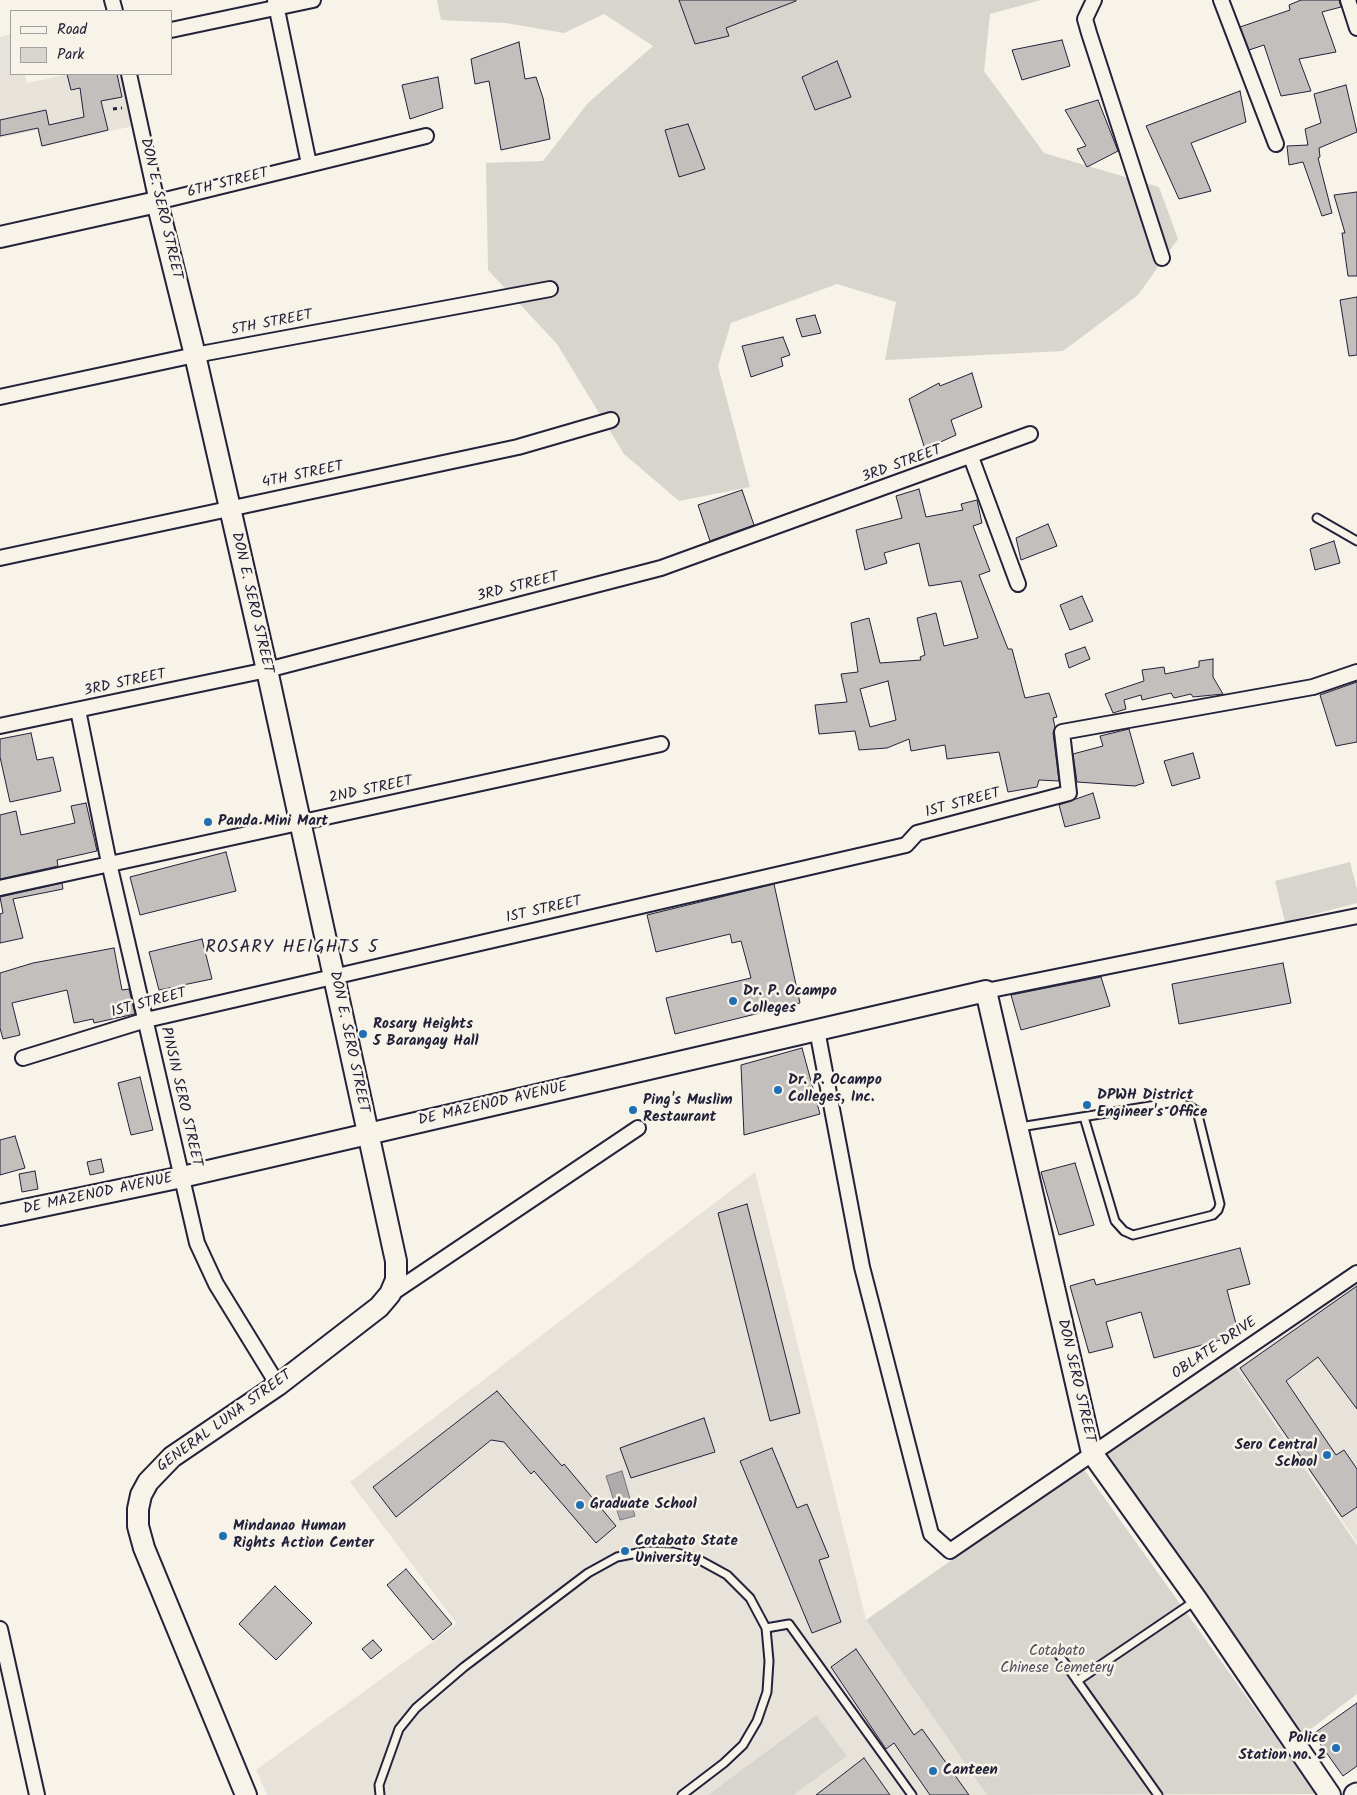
<!DOCTYPE html>
<html>
<head>
<meta charset="utf-8">
<style>
  body { margin:0 }
  #map { position:relative; width:1357px; height:1795px; overflow:hidden; background:#f7f3e8; font-family:Kalam,sans-serif }
  canvas { display:block }
  .legend { position:absolute; left:10px; top:10px; width:162px; height:65px; box-sizing:border-box; background:#f7f3e8; border:1px solid #a29fa3; margin:0; padding:6px 9px; list-style:none; font-size:15px; color:#22223b }
  .legend li { display:flex; align-items:center; gap:10px; height:25px }
  .legend b { width:25px; border:1px solid #a29fa3 }
</style>
</head>
<body>
<div id="map">
<canvas width="1357" height="1795"></canvas>
<ul class="legend">
<li><b style="height:6px;background:#f7f3e8"></b>Road</li>
<li><b style="height:14px;background:#d8d5cf"></b>Park</li>
</ul>
</div>
<script>
const ctx = document.querySelector('canvas').getContext('2d');
ctx.lineJoin = 'round';
function fillPath(path, color) { ctx.fillStyle = color; ctx.fill(path, 'evenodd'); }
const toPath = rows => new Path2D(rows.map(r => 'M' + r).join(''));
function stroke(path, color, width, dash) { ctx.strokeStyle = color; ctx.lineWidth = width; ctx.lineCap = dash ? 'butt' : 'round'; ctx.setLineDash(dash || []); ctx.stroke(path); }
function label(font, color, halo, rows, align = 'center') {
  ctx.font = font + ' Kalam,sans-serif'; ctx.lineWidth = 5; ctx.setLineDash([]); ctx.textBaseline = 'middle'; ctx.strokeStyle = halo; ctx.fillStyle = color; for (const [text, x, y, turn = 0] of rows) {
    ctx.save(); ctx.translate(x, y); ctx.rotate((+turn || 0) * Math.PI / 180); ctx.textAlign = isNaN(turn) ? turn : align; if (halo) ctx.strokeText(text, 0, 0); ctx.fillText(text, 0, 0); ctx.restore();
  }
}
fillPath(toPath([
  [11,34,11,74,25,74,27,83,69,74,121,74,133,126,41,147,37,130,0,138,0,37],
  [755,1172,866,1620,987,1795,267,1795,256,1770,457,1624,350,1482],
  [1357,1283,1357,1542,1237,1368]
]), '#e7e3db');
fillPath(toPath([
  [437,0,1041,0,990,14,984,71,1044,153,1159,187,1178,239,1138,295,1063,351,885,360,896,302,837,284,731,323,718,366,750,487,679,501,624,454,557,344,488,270,486,163,543,161,588,103,653,46,604,14,564,33,506,23,441,20],
  [1350,862,1357,889,1357,903,1285,922,1275,881],
  [1233,1363,1357,1545,1357,1694,1303,1735,1105,1452],
  [1083,1468,1316,1794,987,1795,866,1620],
  [816,1715,847,1756,793,1795,708,1795]
]), '#d8d5cf');
const water = toPath([
  [622,1471,635,1516,620,1520,606,1476,622,1471]
]);
fillPath(water, '#aeabad');
stroke(water, '#76747f', 1);
const building = toPath([
  [679,0,796,0,796,1,726,28,729,36,695,44,679,0],
  [1301,0,1339,0,1341,7,1322,12,1336,52,1299,59,1311,91,1281,96,1264,45,1249,50,1240,27,1290,10,1289,5,1301,0],
  [1062,40,1070,66,1022,80,1012,50,1062,40],
  [519,42,525,79,536,77,543,98,550,139,501,150,489,81,475,84,471,59,519,42],
  [837,61,851,97,815,110,802,77,837,61],
  [67,74,117,74,122,97,101,101,108,130,42,146,38,128,0,136,0,120,46,110,49,125,84,117,80,88,71,90,67,74],
  [438,77,443,108,410,119,402,85,438,77],
  [1346,85,1357,132,1319,148,1320,157,1318,158,1332,213,1322,216,1303,162,1289,165,1287,146,1308,145,1305,129,1321,123,1314,94,1346,85],
  [1240,91,1246,122,1191,143,1211,191,1179,199,1146,126,1240,91],
  [1098,100,1118,151,1087,167,1077,149,1086,146,1065,110,1098,100],
  [688,124,705,169,679,177,665,130,688,124],
  [1357,192,1357,276,1348,276,1342,233,1345,233,1334,195,1357,192],
  [1357,297,1357,355,1349,356,1340,300,1357,297],
  [815,315,821,333,802,337,796,319,815,315],
  [783,337,790,355,781,358,783,366,751,377,742,346,783,337],
  [972,373,982,407,951,420,956,435,925,449,909,399,939,383,940,386,972,373],
  [919,489,926,517,963,510,961,504,977,500,982,523,973,526,990,571,979,575,1008,649,1012,649,1025,698,1049,693,1057,717,1053,718,1055,727,1053,733,1059,781,1039,780,1037,787,1008,792,999,752,947,759,945,745,911,751,909,739,887,748,859,750,855,731,819,734,815,705,847,702,841,674,858,672,851,623,869,618,880,663,921,660,920,657,925,655,917,618,936,613,944,646,978,638,961,581,929,586,919,543,884,553,887,563,865,570,856,530,902,518,896,496,919,489],
  [888,681,896,720,870,727,860,689,888,681],
  [742,490,754,525,710,541,698,505,742,490],
  [1048,524,1057,546,1021,560,1016,538,1048,524],
  [1334,541,1340,563,1315,570,1310,549,1334,541],
  [1082,596,1093,621,1070,630,1060,605,1082,596],
  [1085,647,1090,659,1069,668,1065,654,1085,647],
  [1213,659,1213,677,1223,694,1193,697,1191,694,1174,698,1171,693,1142,700,1141,695,1124,700,1126,709,1113,713,1105,694,1144,681,1142,670,1164,667,1165,674,1199,667,1199,661,1213,659],
  [1357,682,1357,742,1336,746,1320,695,1357,682],
  [1129,729,1144,783,1135,786,1077,782,1073,754,1103,746,1100,736,1129,729],
  [31,733,37,760,53,757,61,791,10,802,0,757,0,739,31,733],
  [1193,753,1200,778,1172,786,1164,761,1193,753],
  [1093,793,1100,818,1065,827,1059,805,1093,793],
  [86,803,97,851,57,860,58,866,0,879,0,815,16,811,21,835,75,823,71,806,86,803],
  [226,852,236,891,140,915,130,877,226,852],
  [62,883,63,889,13,899,23,938,0,943,0,914,3,913,0,897,62,883],
  [774,884,800,1003,675,1034,666,998,751,978,741,941,732,943,730,934,656,952,647,915,774,884],
  [202,939,212,979,159,990,149,952,202,939],
  [114,948,122,990,129,989,135,1014,94,1023,93,1019,74,1023,67,990,12,1003,20,1035,3,1039,0,1028,0,973,33,963,114,948],
  [1283,963,1291,1003,1179,1024,1172,984,1283,963],
  [1101,977,1110,1006,1021,1030,1011,995,1101,977],
  [802,1048,820,1114,744,1135,741,1065,802,1048],
  [140,1077,153,1130,131,1135,118,1083,140,1077],
  [15,1136,25,1168,0,1175,0,1140,15,1136],
  [101,1159,104,1172,90,1175,87,1162,101,1159],
  [1075,1163,1094,1225,1059,1235,1041,1172,1075,1163],
  [35,1171,38,1189,22,1192,19,1174,35,1171],
  [747,1204,800,1413,770,1421,718,1213,747,1204],
  [1240,1248,1250,1284,1227,1290,1239,1335,1154,1358,1141,1312,1106,1322,1113,1347,1089,1353,1070,1286,1094,1279,1096,1285,1240,1248],
  [1357,1286,1357,1409,1318,1357,1286,1381,1336,1455,1344,1450,1357,1469,1357,1507,1342,1517,1240,1368,1357,1286],
  [497,1391,562,1466,564,1464,616,1526,596,1543,534,1471,531,1474,504,1442,491,1440,396,1517,373,1487,497,1391],
  [704,1418,715,1452,631,1478,620,1448,704,1418],
  [772,1448,797,1508,807,1504,829,1557,819,1560,841,1622,812,1633,740,1461,772,1448],
  [406,1569,452,1624,433,1640,387,1585,406,1569],
  [275,1586,312,1623,276,1660,239,1624,275,1586],
  [373,1640,382,1650,371,1659,362,1649,373,1640],
  [856,1649,914,1735,922,1729,969,1795,930,1795,894,1743,886,1749,831,1667,856,1649],
  [1357,1703,1357,1766,1343,1776,1313,1734,1357,1703],
  [864,1758,890,1795,816,1795,864,1758]
]);
fillPath(building, '#c2bfbd');
stroke(building, '#22223b', 1);
const lane = toPath([
  [1317,518,1357,541],
  [1020,1127,1175,1102,1189,1106,1197,1111,1220,1204,1218,1210,1213,1215,1133,1235,1124,1231,1115,1221,1084,1117],
  [766,1628,789,1624,912,1795],
  [1059,1655,1158,1795],
  [1077,1681,1195,1601],
  [380,1795,379,1785,399,1729,416,1708,464,1667,588,1573,617,1557,648,1551,673,1552,696,1558,727,1575,750,1598,766,1628,769,1661,767,1692,757,1721,743,1745,724,1763,682,1795]
]);
const street = toPath([
  [112,0,115,11],
  [275,0,309,164],
  [1094,0,1085,19,1089,33,1162,258],
  [1221,0,1276,144],
  [1348,0,1357,28],
  [171,30,313,0],
  [129,74,157,202,426,136],
  [0,397,195,355,550,289],
  [971,457,1018,584],
  [0,558,518,447,611,420],
  [78,710,109,863,197,1243,216,1284,278,1385],
  [0,726,267,670,661,568,1030,434],
  [0,888,661,744],
  [986,991,1357,916],
  [817,1030,862,1267,931,1534,950,1551,1357,1273],
  [23,1058,146,1020,906,845,917,833,1069,793,1062,732,1313,687,1357,672],
  [391,1294,638,1128],
  [0,1629,37,1795]
]);
const secondary = toPath([
  [0,237,157,202,195,355,267,670,396,1261,396,1280,390,1294,379,1307,278,1385,172,1457,148,1482,141,1495,138,1509,138,1526,144,1548,246,1795],
  [0,1215,182,1177,986,991,1092,1453,1197,1600,1330,1795]
]);
const primary = toPath([
  [1355,1795,1357,1794]
]);
stroke(lane, '#22223b', 11);
stroke(street, '#22223b', 18);
stroke(secondary, '#22223b', 24);
stroke(primary, '#22223b', 25);
stroke(toPath([
  [113,109,122,108]
]), '#22223b', 3, [4, 4]);
stroke(lane, '#f7f3e8', 7);
stroke(street, '#f7f3e8', 14);
stroke(secondary, '#f7f3e8', 20);
stroke(primary, '#f7f3e8', 21);
for (const [x, y, r, color] of [
  [208,822,5,"#1f6fb2"],
  [733,1001,5,"#1f6fb2"],
  [363,1034,5,"#1f6fb2"],
  [778,1090,5,"#1f6fb2"],
  [1087,1105,5,"#1f6fb2"],
  [633,1110,5,"#1f6fb2"],
  [1327,1455,5,"#1f6fb2"],
  [580,1505,5,"#1f6fb2"],
  [223,1536,5,"#1f6fb2"],
  [625,1551,5,"#1f6fb2"],
  [1336,1748,5,"#1f6fb2"],
  [933,1771,5,"#1f6fb2"]
]) { const dot = new Path2D(); dot.arc(x, y, r, 0, 2 * Math.PI); ctx.fillStyle = color; ctx.fill(dot); stroke(dot, '#f7f3e8', 2); }
label('15px', '#22223b', '#f7f3e8', [
  ["6TH STREET",228,184,-14],
  ["DON E. SERO STREET",160,209,77],
  ["5TH STREET",272,324,-11],
  ["3RD STREET",902,465,-20],
  ["4TH STREET",303,476,-12],
  ["3RD STREET",518,588,-14],
  ["DON E. SERO STREET",251,603,77],
  ["3RD STREET",125,684,-12],
  ["2ND STREET",371,791,-12],
  ["1ST STREET",963,804,-15],
  ["1ST STREET",544,911,-13],
  ["1ST STREET",149,1004,-15],
  ["DON E. SERO STREET",348,1042,78],
  ["PINSIN SERO STREET",180,1097,77],
  ["DE MAZENOD AVENUE",493,1105,-13],
  ["DE MAZENOD AVENUE",98,1195,-12],
  ["OBLATE DRIVE",1215,1349,-34],
  ["DON SERO STREET",1075,1381,77],
  ["GENERAL LUNA STREET",225,1422,-36]
]);
label('bold 15px', '#22223b', '#f7f3e8', [
  ["Panda Mini Mart",218,822],
  ["Dr. P. Ocampo",743,992],
  ["Colleges",743,1009],
  ["Rosary Heights",373,1025],
  ["5 Barangay Hall",373,1042],
  ["Dr. P. Ocampo",788,1081],
  ["Colleges, Inc.",788,1098],
  ["DPWH District",1097,1096],
  ["Engineer's Office",1097,1113],
  ["Ping's Muslim",643,1101],
  ["Restaurant",643,1118],
  ["Sero Central",1317,1446,"right"],
  ["School",1317,1463,"right"],
  ["Graduate School",590,1505],
  ["Mindanao Human",233,1527],
  ["Rights Action Center",233,1544],
  ["Cotabato State",635,1542],
  ["University",635,1559],
  ["Police",1326,1739,"right"],
  ["Station no. 2",1326,1756,"right"],
  ["Canteen",943,1771]
], 'left');
label('15px', '#504f60', '#f7f3e8', [
  ["Cotabato",1057,1652],
  ["Chinese Cemetery",1057,1669]
]);
ctx.letterSpacing = '1px';
label('18px', '#22223b', '#f7f3e8', [
  ["ROSARY HEIGHTS 5",292,949]
]);
ctx.letterSpacing = '0px';
</script>
</body>
</html>
